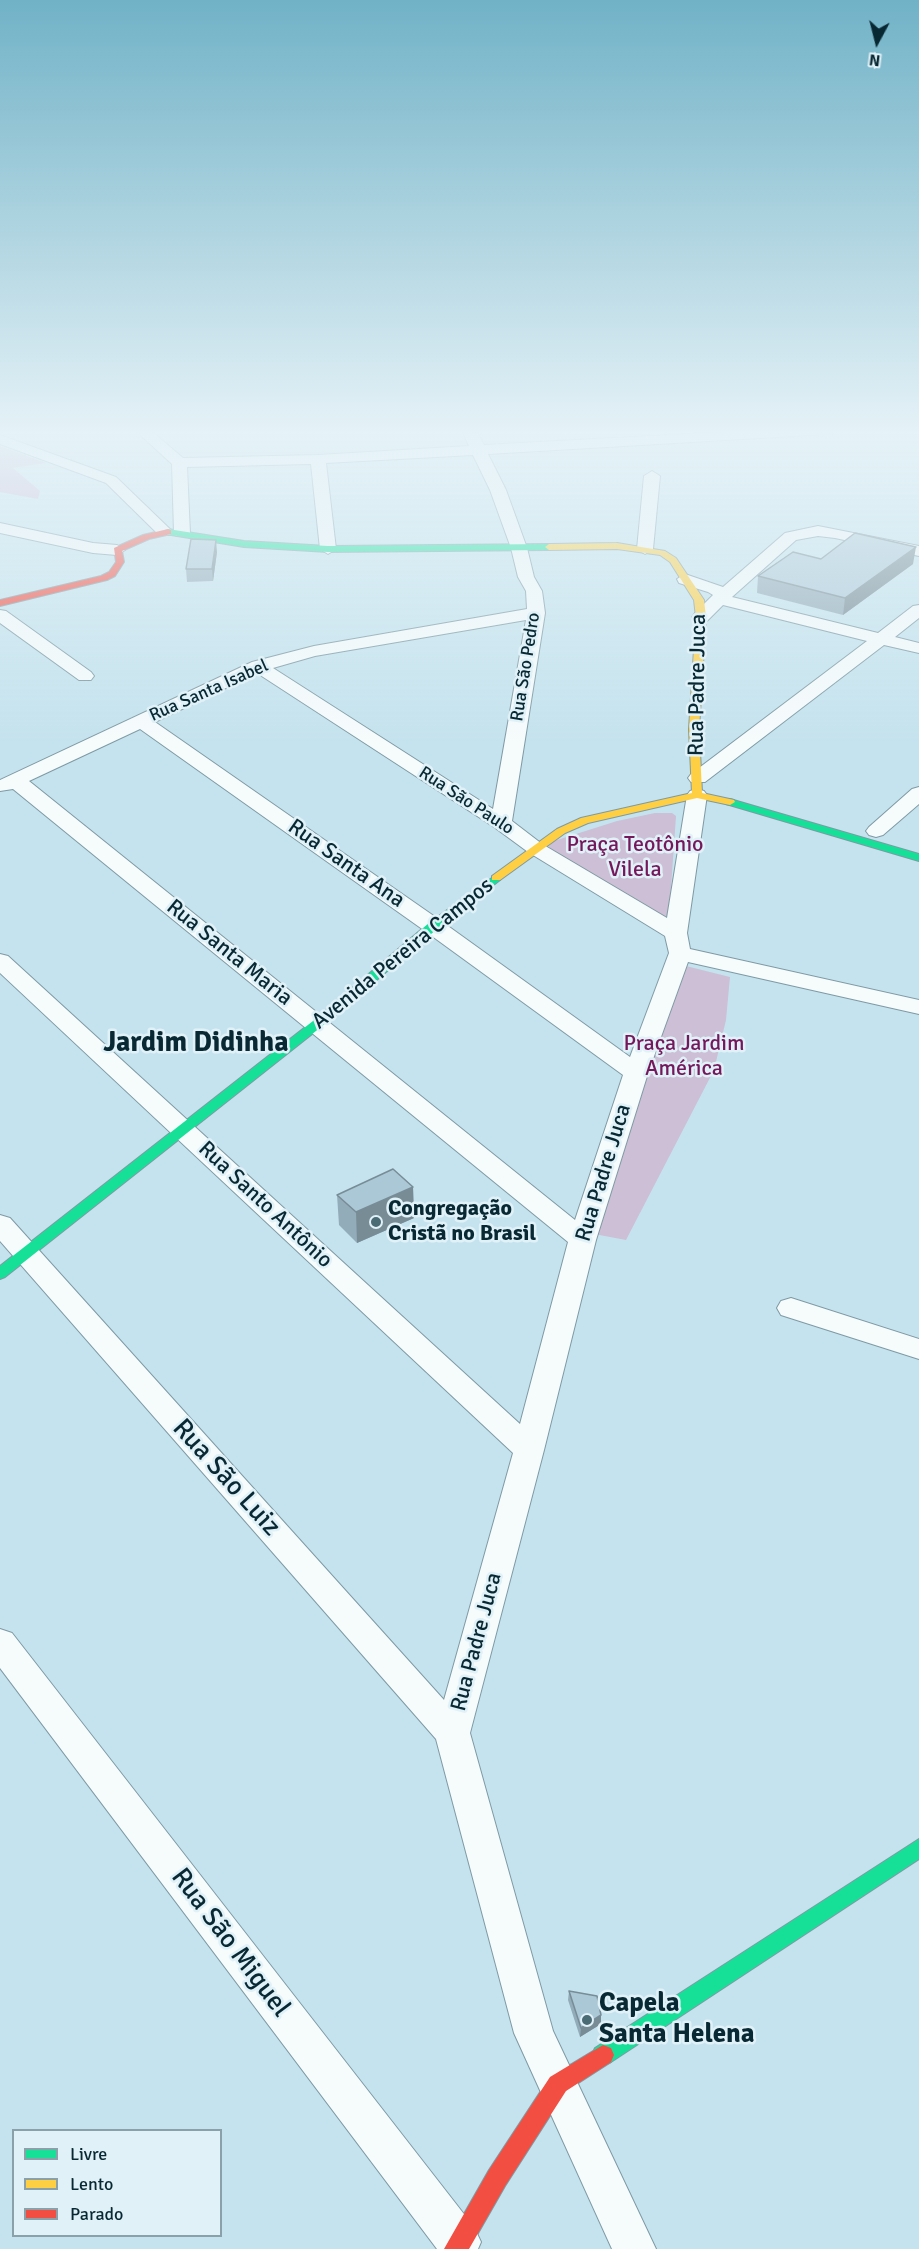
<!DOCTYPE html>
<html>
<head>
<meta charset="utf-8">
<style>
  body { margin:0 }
  #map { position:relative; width:919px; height:2249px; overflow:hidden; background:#c5e3ee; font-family:Signika,sans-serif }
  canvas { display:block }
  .legend { position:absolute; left:12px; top:2129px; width:210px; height:108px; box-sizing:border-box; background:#e0f1f8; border:2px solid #8aa1a9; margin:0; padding:8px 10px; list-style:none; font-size:18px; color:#082933 }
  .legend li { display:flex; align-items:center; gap:12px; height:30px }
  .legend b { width:30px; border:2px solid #8aa1a9 }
  .north { position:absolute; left:847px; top:12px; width:60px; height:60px; -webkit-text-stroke:4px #e0f1f8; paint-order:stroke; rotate:187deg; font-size:16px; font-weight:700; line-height:24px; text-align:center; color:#082933 }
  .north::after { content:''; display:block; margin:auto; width:21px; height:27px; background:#082933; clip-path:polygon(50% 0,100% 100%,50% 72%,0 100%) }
</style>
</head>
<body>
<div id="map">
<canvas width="919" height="2249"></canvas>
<ul class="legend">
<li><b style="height:8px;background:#16e098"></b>Livre</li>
<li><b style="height:8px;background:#ffcf43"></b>Lento</li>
<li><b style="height:8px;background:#f24e42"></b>Parado</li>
</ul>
<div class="north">N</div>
</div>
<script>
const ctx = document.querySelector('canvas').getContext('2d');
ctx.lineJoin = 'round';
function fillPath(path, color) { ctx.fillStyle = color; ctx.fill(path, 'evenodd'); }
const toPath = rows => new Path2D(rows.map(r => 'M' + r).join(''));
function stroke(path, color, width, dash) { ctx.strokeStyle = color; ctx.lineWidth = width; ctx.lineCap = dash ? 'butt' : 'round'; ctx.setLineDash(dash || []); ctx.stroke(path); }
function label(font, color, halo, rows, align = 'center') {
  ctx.font = font + ' Signika,sans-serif'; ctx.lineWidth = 5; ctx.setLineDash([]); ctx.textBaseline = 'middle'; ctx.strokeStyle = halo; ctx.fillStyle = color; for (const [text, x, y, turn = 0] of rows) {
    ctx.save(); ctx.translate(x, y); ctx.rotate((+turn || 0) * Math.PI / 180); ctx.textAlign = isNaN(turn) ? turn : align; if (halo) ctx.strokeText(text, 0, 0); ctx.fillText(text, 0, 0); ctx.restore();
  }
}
fillPath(toPath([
  [655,813,672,813,676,816,669,916,664,916,552,856,549,846,554,841,617,821],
  [686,966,730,977,726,1020,714,1070,626,1240,594,1234,641,1081]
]), '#cdbfd5');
fillPath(toPath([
  [0,446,46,463,13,468,40,491,38,499,0,492]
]), '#cfb0d1');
const street = toPath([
  [135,430,150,430,183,458,318,455,469,446,462,430,476,430,484,445,760,430,835,430,828,434,488,454,506,490,527,548,534,577,542,591,545,613,512,821,542,844,667,918,687,795,690,791,697,789,704,791,707,795,687,933,690,949,919,1000,919,1014,688,962,648,1073,596,1240,544,1450,470,1733,553,2031,656,2249,612,2249,514,2033,436,1739,0,1241,0,1215,10,1218,444,1700,513,1453,0,973,0,954,8,956,520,1424,568,1242,13,789,0,791,0,780,252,662,314,646,527,609,526,591,518,577,511,548,490,490,473,455,326,463,336,549,328,554,320,549,311,464,187,467,190,533,188,536,176,536,174,533,172,464,135,430],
  [526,620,493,809,273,668,315,656,526,620],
  [257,673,494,827,528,852,665,936,669,953,630,1057,441,921,155,722,257,673],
  [140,729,425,931,623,1075,575,1220,29,781,140,729],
  [0,435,116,477,173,532,171,535,159,535,106,483,0,444,0,435],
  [652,471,660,476,653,549,645,554,637,549,644,476,652,471],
  [0,523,93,543,117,545,125,550,117,555,93,553,0,533,0,523],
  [818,526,919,546,919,556,835,538,818,536,796,540,732,597,878,633,913,606,919,605,919,618,895,637,919,643,919,653,884,645,705,782,691,782,688,778,691,774,867,641,723,605,707,621,695,621,692,617,695,613,713,595,708,592,679,583,677,579,685,574,723,587,785,533,818,526],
  [0,610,6,611,91,672,94,676,91,680,79,680,0,623,0,610],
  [919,787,919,804,883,835,876,837,869,835,866,831,869,827,912,789,919,787],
  [791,1298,919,1339,919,1359,781,1315,777,1308,781,1301,791,1298],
  [0,1629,12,1633,474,2227,481,2242,478,2249,437,2249,0,1668,0,1629]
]);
const fast = toPath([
  [168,529,244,541,328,546,549,544,553,547,549,550,328,552,244,547,165,534,165,530,168,529],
  [730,799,919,854,919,861,726,804,726,800,730,799],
  [496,875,500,876,500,880,437,929,321,1027,5,1277,0,1279,0,1266,313,1021,429,923,496,875],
  [919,1839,919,1859,611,2062,603,2065,595,2062,592,2055,595,2048,919,1839]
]);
const slow = toPath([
  [617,543,665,551,676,558,704,600,706,617,699,729,702,793,734,800,735,802,730,805,697,798,588,823,565,833,500,880,492,880,492,876,557,829,581,818,692,793,689,729,696,617,694,600,670,562,660,555,617,549,549,550,545,547,549,544,617,543]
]);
const jam = toPath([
  [168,529,171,530,171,534,149,539,122,551,124,562,115,576,107,580,0,606,0,600,101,576,109,572,116,562,114,548,143,535,168,529],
  [603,2045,611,2048,614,2055,611,2062,566,2091,505,2186,469,2249,444,2249,489,2170,550,2077,603,2045]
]);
stroke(street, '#7e9aa4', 2);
stroke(fast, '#7e9aa4', 2);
stroke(slow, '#7e9aa4', 2);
stroke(jam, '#7e9aa4', 2);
fillPath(street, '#f6fbfc');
fillPath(fast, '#16e098');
fillPath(slow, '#ffcf43');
fillPath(jam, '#f24e42');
fillPath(toPath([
  [217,552,213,581,187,582,186,569],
  [821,559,913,564,843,615,757,593,758,576],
  [413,1187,414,1218,357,1243,339,1225,337,1195],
  [569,1991,601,2015,601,2024,580,2037,568,2000]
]), '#93acb9');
fillPath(toPath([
  [216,540,217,552,213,581,212,569],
  [916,547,913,564,843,615,845,598],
  [413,1187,414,1218,357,1243,356,1212],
  [601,2015,601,2024,580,2037,581,2028]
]), '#788c96');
const building = toPath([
  [855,533,916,547,845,598,758,576,793,552,821,559,855,533],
  [191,539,216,540,212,569,186,569,191,539],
  [393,1169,413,1187,356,1212,337,1195,393,1169],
  [569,1991,597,1996,601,2015,581,2028,569,1991]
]);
fillPath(building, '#abc8d7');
stroke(building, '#788c96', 1.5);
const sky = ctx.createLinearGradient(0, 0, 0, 744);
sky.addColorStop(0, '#71b2c7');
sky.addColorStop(0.58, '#e5f2f7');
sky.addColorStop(1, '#e5f2f700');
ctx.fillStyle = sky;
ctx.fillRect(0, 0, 919, 744);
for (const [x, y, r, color] of [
  [376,1222,6,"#4a6a74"],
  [587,2020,6,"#4a6a74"]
]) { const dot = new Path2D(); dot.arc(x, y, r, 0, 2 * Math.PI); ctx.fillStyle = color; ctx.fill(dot); stroke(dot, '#e0f1f8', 2); }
label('18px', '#082933', '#e0f1f8', [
  ["Rua São Pedro",526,667,-81],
  ["Rua Santa Isabel",209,691,-24],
  ["Rua São Paulo",466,801,33]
]);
label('22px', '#082933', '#e0f1f8', [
  ["Rua Padre Juca",698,685,-89],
  ["Rua Santa Ana",346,864,35],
  ["Rua Santa Maria",229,953,39],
  ["Avenida Pereira Campos",403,954,-39],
  ["Rua Padre Juca",604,1173,-73],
  ["Rua Santo Antônio",265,1205,43],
  ["Rua Padre Juca",477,1642,-75]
]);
label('22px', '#75185b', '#e0f1f8', [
  ["Praça Teotônio",635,845],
  ["Vilela",635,870],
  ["Praça Jardim",684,1044],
  ["América",684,1069]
]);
label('bold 22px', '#082933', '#e0f1f8', [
  ["Congregação",388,1209],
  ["Cristã no Brasil",388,1234]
], 'left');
label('27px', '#082933', '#e0f1f8', [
  ["Rua São Luiz",226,1478,48],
  ["Rua São Miguel",230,1943,53]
]);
label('bold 27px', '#082933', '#e0f1f8', [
  ["Capela",599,2004],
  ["Santa Helena",599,2035]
], 'left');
label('bold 28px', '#082933', '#e0f1f8', [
  ["Jardim Didinha",196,1044]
]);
</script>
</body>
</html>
